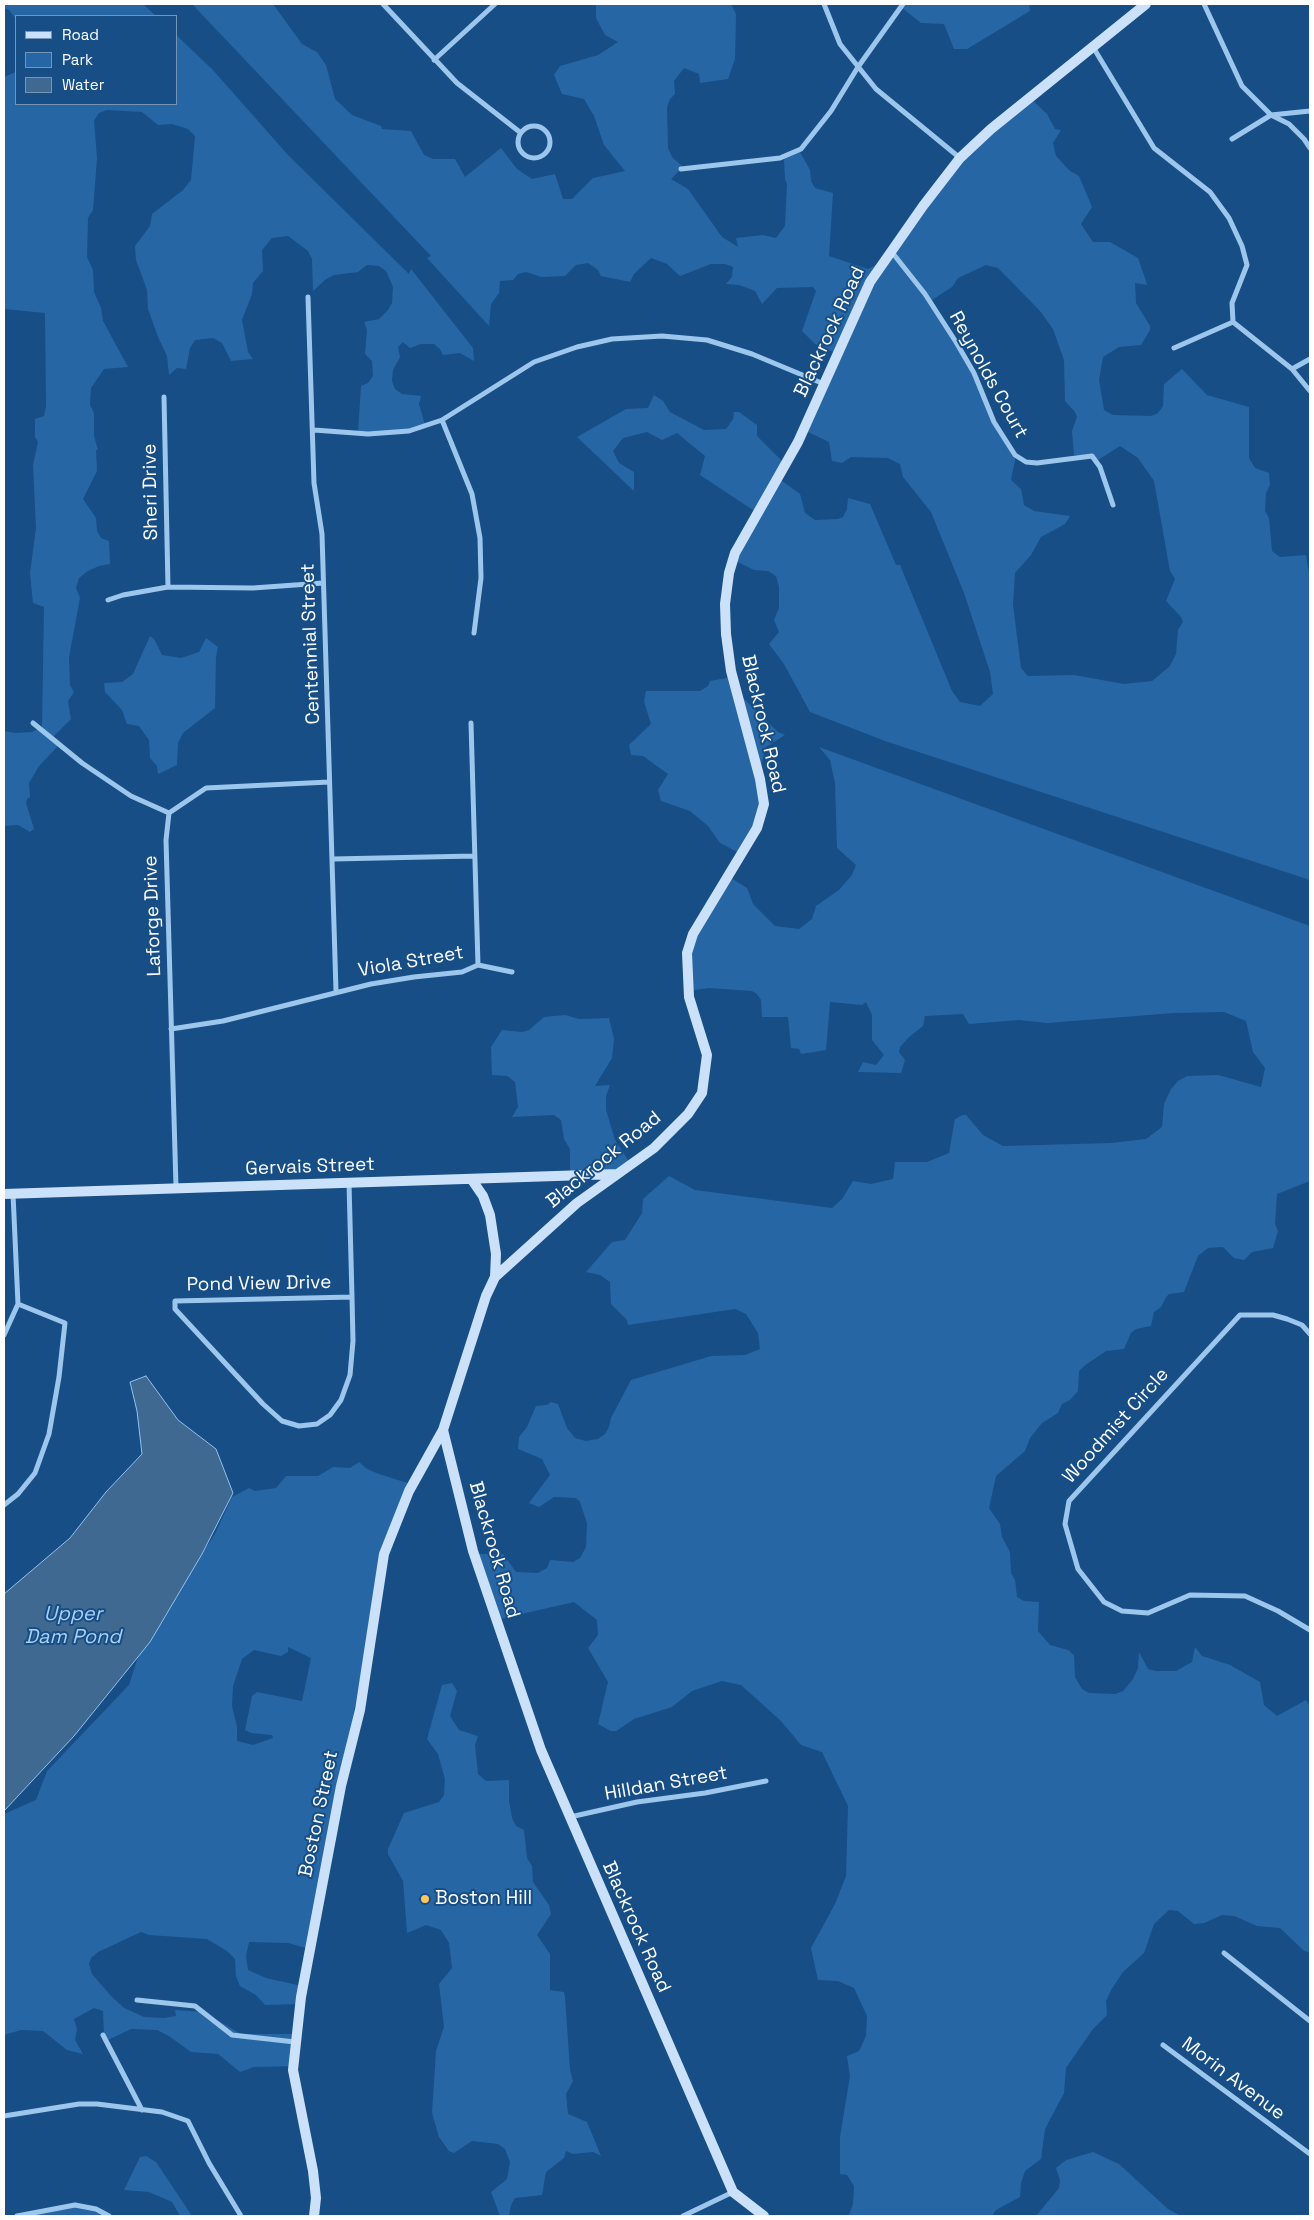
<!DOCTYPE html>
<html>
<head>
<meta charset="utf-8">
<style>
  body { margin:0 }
  #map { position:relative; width:1314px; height:2220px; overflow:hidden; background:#174e86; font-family:"Space Grotesk",sans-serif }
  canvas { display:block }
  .frame { position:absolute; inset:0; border:5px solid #fff; pointer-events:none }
  .legend { position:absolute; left:15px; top:15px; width:162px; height:90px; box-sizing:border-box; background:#174e86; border:1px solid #7495b6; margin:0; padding:6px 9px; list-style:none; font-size:15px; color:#fff }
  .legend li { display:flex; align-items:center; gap:10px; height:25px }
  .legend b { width:25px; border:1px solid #7495b6 }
</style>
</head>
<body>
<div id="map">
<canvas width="1314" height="2220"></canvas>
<div class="frame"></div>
<ul class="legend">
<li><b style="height:6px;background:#cae1f9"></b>Road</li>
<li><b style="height:14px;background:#2766a4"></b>Park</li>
<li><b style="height:14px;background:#406992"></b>Water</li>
</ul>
</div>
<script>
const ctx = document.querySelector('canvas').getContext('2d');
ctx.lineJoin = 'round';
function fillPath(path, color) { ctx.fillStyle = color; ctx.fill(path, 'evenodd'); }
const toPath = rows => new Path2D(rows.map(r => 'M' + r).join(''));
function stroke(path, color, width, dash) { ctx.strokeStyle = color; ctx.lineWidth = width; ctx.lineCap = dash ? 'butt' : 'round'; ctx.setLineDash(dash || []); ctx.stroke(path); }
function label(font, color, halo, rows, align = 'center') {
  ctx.font = font + ' "Space Grotesk",sans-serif'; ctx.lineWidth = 4; ctx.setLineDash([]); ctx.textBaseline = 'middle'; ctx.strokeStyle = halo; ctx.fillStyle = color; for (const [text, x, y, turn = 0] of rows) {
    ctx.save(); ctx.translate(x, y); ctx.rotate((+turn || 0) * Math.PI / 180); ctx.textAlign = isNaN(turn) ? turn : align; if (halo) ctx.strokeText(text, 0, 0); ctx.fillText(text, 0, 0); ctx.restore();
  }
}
fillPath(toPath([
  [4,4,143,4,156,16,16,16,16,19,9,10,4,8],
  [192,4,273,4,302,44,317,52,326,65,335,99,352,115,381,126,382,129,411,131,424,155,433,159,455,159,465,177,501,148,517,169,532,179,555,174,563,199,572,199,593,178,625,171,604,145,594,116,584,99,562,94,554,75,560,66,598,55,618,42,605,35,596,18,596,4,731,4,736,14,735,59,728,79,700,83,699,74,684,68,674,81,675,94,670,99,667,107,668,148,672,157,683,167,671,179,688,189,722,237,738,247,736,238,763,235,776,238,785,226,787,184,785,179,784,159,786,156,799,150,810,170,811,181,815,188,833,193,829,256,868,269,888,259,957,159,1029,97,1047,114,1055,129,1061,130,1053,143,1056,156,1070,171,1079,176,1092,207,1081,224,1093,242,1110,242,1138,258,1145,278,1147,285,1135,283,1136,303,1150,326,1150,330,1141,345,1119,347,1103,357,1099,380,1104,410,1113,415,1151,416,1158,413,1163,406,1164,384,1182,369,1207,395,1249,407,1249,458,1255,468,1269,473,1270,485,1266,493,1265,511,1269,518,1272,551,1280,557,1306,555,1310,579,1310,880,885,741,810,712,784,664,769,644,779,632,774,620,779,608,779,587,776,576,768,571,754,570,736,561,756,512,700,475,705,456,677,433,662,440,647,432,623,438,613,451,619,463,634,472,634,491,577,437,626,409,648,408,654,395,663,401,670,412,704,430,726,429,733,419,734,412,739,412,757,425,757,436,785,464,781,480,800,494,805,513,815,520,838,519,843,517,847,509,848,498,870,504,896,565,900,565,952,691,960,702,980,706,993,694,990,672,964,593,931,512,903,477,900,464,888,458,851,457,842,463,832,461,829,442,806,431,838,354,815,344,802,331,816,291,813,287,777,288,762,304,755,291,739,285,726,284,732,277,733,267,725,264,711,264,680,276,667,264,651,258,634,274,630,282,601,276,598,270,588,263,576,265,565,276,542,277,526,272,518,274,513,280,500,281,499,293,491,304,489,326,427,258,431,256],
  [986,265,998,268,1040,311,1053,329,1064,360,1065,401,1075,412,1077,417,1072,431,1074,455,1092,455,1098,460,1120,446,1138,458,1154,481,1170,571,1175,579,1166,601,1181,617,1183,622,1178,630,1176,654,1170,666,1152,681,1124,684,1074,675,1028,676,1021,668,1013,605,1015,573,1031,555,1041,537,1065,524,1070,516,1034,511,1024,505,1021,489,1011,480,1016,455,994,421,974,369,932,300,952,287,958,278],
  [903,4,1029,4,1030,11,967,49,954,49,944,24,921,23,901,7],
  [176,35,212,69,288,155,409,274,411,269,473,348,474,361,460,353,443,355,440,349,434,344,421,344,410,348,403,342,398,347,400,357,393,370,392,381,395,389,402,394,421,396,419,404,425,425,411,430,358,432,361,386,368,383,373,376,372,361,365,354,367,330,364,322,379,319,388,310,392,303,393,287,386,271,379,266,367,265,358,272,334,275,326,279,313,291,312,259,308,251,288,236,272,238,262,250,263,271,253,283,252,294,242,320,248,352,253,359,231,361,222,343,213,338,195,340,190,348,186,369,177,368,169,375,167,356,158,337,148,309,147,290,136,260,135,246,150,226,152,214,183,190,191,180,195,136,188,129,172,124,158,125,142,112,107,110,99,113,94,121,97,158,93,210,88,218,87,257,93,270,94,292,101,308,103,321,128,367,104,369,91,388,90,405,94,413,94,436,98,450,96,450,97,471,83,499,96,518,97,531,101,538,109,541,110,564,99,566,88,571,79,578,76,588,80,598,69,657,70,685,74,692,68,701,71,719,53,737,59,745,39,766,29,783,30,797,27,799,26,803,34,829,30,832,18,825,4,826,4,731,15,733,32,732,42,727,44,607,33,603,30,573,36,528,33,465,38,442,35,437,35,419,44,416,46,406,45,313,4,309,4,77,16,72,16,104,176,104],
  [150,636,154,639,162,655,181,658,199,652,206,638,218,647,216,657,215,708,183,733,178,743,177,765,158,774,157,766,150,758,149,740,139,726,127,724,122,710,105,692,104,683,122,682,133,674],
  [732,677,737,692,778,732,785,735,766,747,759,773,763,825,741,854,720,843,708,826,690,811,661,801,658,790,668,774,643,756,631,755,629,745,651,724,644,701,646,691,700,691,708,686,710,681],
  [819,747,1310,926,1310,1181,1277,1194,1275,1224,1278,1231,1273,1248,1252,1252,1244,1260,1234,1258,1223,1247,1208,1248,1198,1256,1184,1292,1169,1294,1166,1297,1161,1307,1154,1312,1151,1326,1136,1329,1131,1333,1124,1349,1106,1351,1084,1366,1079,1371,1078,1391,1070,1400,1062,1404,1058,1413,1042,1423,1030,1438,1025,1451,996,1476,989,1508,1000,1524,1002,1537,1010,1552,1011,1573,1015,1580,1017,1597,1024,1601,1039,1602,1038,1631,1050,1645,1068,1650,1074,1655,1075,1677,1082,1689,1089,1693,1115,1694,1123,1691,1133,1679,1138,1668,1139,1652,1148,1669,1156,1671,1176,1671,1192,1662,1195,1647,1202,1656,1230,1665,1260,1682,1264,1705,1277,1716,1306,1700,1310,1706,1310,1953,1303,1950,1280,1928,1257,1926,1234,1916,1222,1915,1204,1923,1194,1924,1178,1911,1169,1910,1154,1924,1144,1953,1123,1972,1111,1990,1106,2001,1107,2015,1093,2029,1066,2068,1064,2093,1045,2129,1041,2159,1025,2171,1021,2183,1020,2197,996,2210,992,2216,849,2215,853,2204,854,2186,847,2175,840,2174,840,2137,850,2076,847,2056,859,2051,866,2036,867,2016,854,1988,838,1981,818,1980,811,1948,835,1904,846,1876,848,1806,822,1752,801,1745,781,1721,741,1685,722,1681,692,1691,672,1707,634,1719,616,1731,611,1731,598,1724,608,1682,588,1648,598,1635,597,1620,574,1602,495,1620,476,1554,503,1554,516,1572,538,1573,547,1568,550,1560,573,1562,580,1558,586,1547,587,1523,580,1502,576,1498,554,1497,539,1507,529,1503,550,1475,542,1459,518,1449,519,1437,527,1427,536,1406,547,1405,551,1402,558,1404,567,1428,575,1438,586,1441,598,1439,605,1434,609,1427,611,1418,631,1380,711,1356,745,1355,760,1349,758,1333,746,1314,735,1309,628,1325,627,1320,611,1304,610,1282,600,1275,586,1272,612,1242,625,1240,642,1213,643,1199,669,1176,695,1190,832,1208,842,1199,853,1181,871,1184,893,1179,895,1162,927,1162,949,1153,955,1119,963,1115,966,1115,983,1135,1003,1146,1111,1143,1146,1139,1162,1127,1164,1104,1171,1089,1178,1081,1187,1076,1218,1075,1261,1087,1265,1068,1253,1052,1246,1021,1224,1012,1174,1013,1047,1023,1019,1020,969,1024,963,1014,925,1016,923,1026,909,1037,900,1047,899,1052,905,1060,901,1073,858,1072,863,1062,876,1065,884,1055,872,1040,872,1015,866,1002,862,1005,830,1002,826,1050,801,1054,799,1049,791,1048,788,1017,762,1017,761,1000,757,994,752,991,709,988,688,991,687,953,729,877,747,888,753,904,775,926,799,929,812,919,816,906,839,890,852,875,856,865,837,848,835,783,830,760],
  [565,1015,579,1019,609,1018,614,1039,612,1058,595,1086,610,1085,606,1096,606,1110,615,1140,630,1163,617,1173,570,1174,570,1149,564,1139,561,1120,554,1115,512,1117,518,1107,515,1082,507,1076,492,1075,491,1047,502,1030,522,1032,529,1030,544,1017],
  [359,1462,367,1469,379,1474,411,1484,384,1553,309,1949,288,1943,249,1942,246,1956,248,1970,266,1978,302,1986,298,2004,265,2005,256,1995,240,1986,236,1976,235,1959,227,1951,207,1939,149,1935,141,1932,98,1952,91,1958,89,1964,92,1974,111,1996,124,2008,144,2017,164,2018,176,2016,175,2010,203,2012,241,2034,296,2034,293,2066,254,2067,240,2072,218,2054,191,2052,169,2036,157,2030,131,2029,108,2040,104,2034,103,2011,94,2008,74,2019,77,2029,75,2040,83,2054,67,2050,43,2031,21,2030,4,2035,4,1814,36,1800,47,1771,129,1685,140,1651,150,1632,215,1534,232,1497,249,1488,255,1491,276,1488,286,1476,318,1476,333,1467,350,1468],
  [288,1647,311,1658,302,1701,257,1692,252,1696,245,1730,251,1733,272,1735,273,1738,253,1745,237,1741,237,1727,232,1706,233,1686,242,1659,254,1650,281,1656,288,1652],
  [452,1683,457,1691,450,1716,459,1730,478,1736,475,1745,478,1774,486,1781,509,1780,509,1801,512,1818,516,1826,524,1830,527,1858,532,1866,533,1882,549,1905,551,1914,537,1935,550,1954,550,1990,564,1992,565,1997,570,2070,573,2081,566,2094,568,2114,587,2122,601,2156,593,2152,573,2154,566,2151,564,2158,546,2172,542,2195,515,2198,511,2205,509,2216,500,2216,491,2192,507,2179,510,2162,505,2149,498,2144,472,2141,454,2153,449,2151,439,2137,432,2113,436,2051,444,2027,439,1984,452,1968,449,1943,441,1930,426,1925,407,1933,403,1881,388,1854,388,1849,404,1813,439,1802,444,1795,445,1779,438,1754,427,1739,442,1685],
  [1093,2152,1119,2164,1168,2209,1181,2216,1036,2216,1059,2188,1060,2180,1056,2168,1066,2160],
  [146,2156,156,2162,192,2216,180,2216,172,2202,149,2192,124,2190,140,2157],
  [79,2204,110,2216,11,2216,43,2209]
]), '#2766a4');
const water = toPath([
  [146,1376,178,1420,216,1449,233,1493,202,1554,150,1642,74,1736,4,1811,4,1594,70,1538,106,1492,142,1454,137,1411,130,1382,146,1376]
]);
fillPath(water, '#406992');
stroke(water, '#8fc2f0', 1);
stroke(toPath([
  [383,4,457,83,521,133],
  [824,4,840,44,876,89,960,158],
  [1204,4,1242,86,1271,115,1289,124,1304,139,1310,148],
  [1093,47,1154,148,1210,192,1229,218,1242,246,1247,265,1232,303,1233,322],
  [434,60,495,4],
  '518 142a16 16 0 1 1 32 0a16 16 0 1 1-32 0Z',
  [1232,139,1271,115,1310,111],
  [681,169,780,158,801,149,831,111,858,67,903,4],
  [891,251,925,294,956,342,974,373,994,422,1015,455,1026,462,1037,463,1092,456,1100,467,1113,505],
  [308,297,314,483,322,534,336,991],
  [1233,322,1292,369,1310,391],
  [1174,348,1233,322],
  [1292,369,1310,359],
  [164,397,168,587],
  [442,420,472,494,480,538,481,578,474,633],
  [314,430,368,434,409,431,442,420,534,362,577,347,612,339,662,336,707,340,752,354,824,384],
  [108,600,123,595,168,587,253,588,323,583],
  [33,723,82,763,131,796,169,813],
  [471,723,478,965],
  [333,859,474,856],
  [478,965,512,972],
  [171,1029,223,1021,371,984,414,977,462,972,478,965],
  [349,1183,352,1297],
  [176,1187,166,840,169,813,206,788,329,782],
  [352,1297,353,1341,350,1375,341,1400,330,1415,317,1424,299,1426,282,1421,263,1404,175,1309,175,1301,352,1297],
  [1310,1334,1302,1325,1287,1319,1273,1315,1240,1315,1069,1501,1065,1524,1078,1569,1104,1602,1122,1611,1148,1613,1190,1595,1245,1596,1278,1611,1310,1630],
  [4,1335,18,1304,13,1194],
  [4,1505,18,1494,35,1473,49,1434,59,1377,65,1323,18,1304],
  [570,1817,637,1802,705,1793,766,1781],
  [1224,1953,1310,2021],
  [137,2000,195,2006,232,2035,295,2042],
  [103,2035,142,2110],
  [1163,2045,1310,2154],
  [4,2116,79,2104,97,2104,162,2112,188,2121,209,2163,241,2216],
  [17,2216,75,2205,96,2209,109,2216],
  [683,2216,733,2192]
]), '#9dc6ed', 5);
stroke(toPath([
  [472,1180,483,1196,490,1215,496,1254,495,1277],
  [4,1194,617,1174],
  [314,2216,316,2198,313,2171,293,2070,301,1997,341,1786,360,1710,384,1554,409,1491,443,1430],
  [764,2216,733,2192,541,1750,473,1551,443,1430,486,1296,495,1277,577,1203,654,1148,688,1114,702,1093,707,1055,689,997,687,953,693,934,757,828,764,804,760,779,731,671,726,634,725,604,729,573,735,553,798,442,870,282,923,206,960,158,991,129,1146,4]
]), '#cae1f9', 10);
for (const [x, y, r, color] of [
  [425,1899,5,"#ffc559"]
]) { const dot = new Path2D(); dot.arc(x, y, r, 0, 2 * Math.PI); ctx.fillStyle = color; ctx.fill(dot); stroke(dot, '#174e86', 2); }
label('19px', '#fff', '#174e86', [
  ["Blackrock Road",830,332,-65],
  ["Reynolds Court",988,375,61],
  ["Sheri Drive",151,492,-91],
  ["Centennial Street",311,644,-92],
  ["Blackrock Road",763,724,77],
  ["Laforge Drive",153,916,-92],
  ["Viola Street",411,962,-10],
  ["Blackrock Road",604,1160,-39],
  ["Gervais Street",310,1167,-2],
  ["Pond View Drive",259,1284,-1],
  ["Woodmist Circle",1116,1426,-48],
  ["Blackrock Road",494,1550,74],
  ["Hilldan Street",666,1784,-10],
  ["Boston Street",319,1814,-78],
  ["Blackrock Road",636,1927,66],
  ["Morin Avenue",1233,2079,37]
]);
label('19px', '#fff', '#174e86', [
  ["Boston Hill",435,1899]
], 'left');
label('italic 20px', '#a9d0f5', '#174e86', [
  ["Upper",73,1615],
  ["Dam Pond",73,1638]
]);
</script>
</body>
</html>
